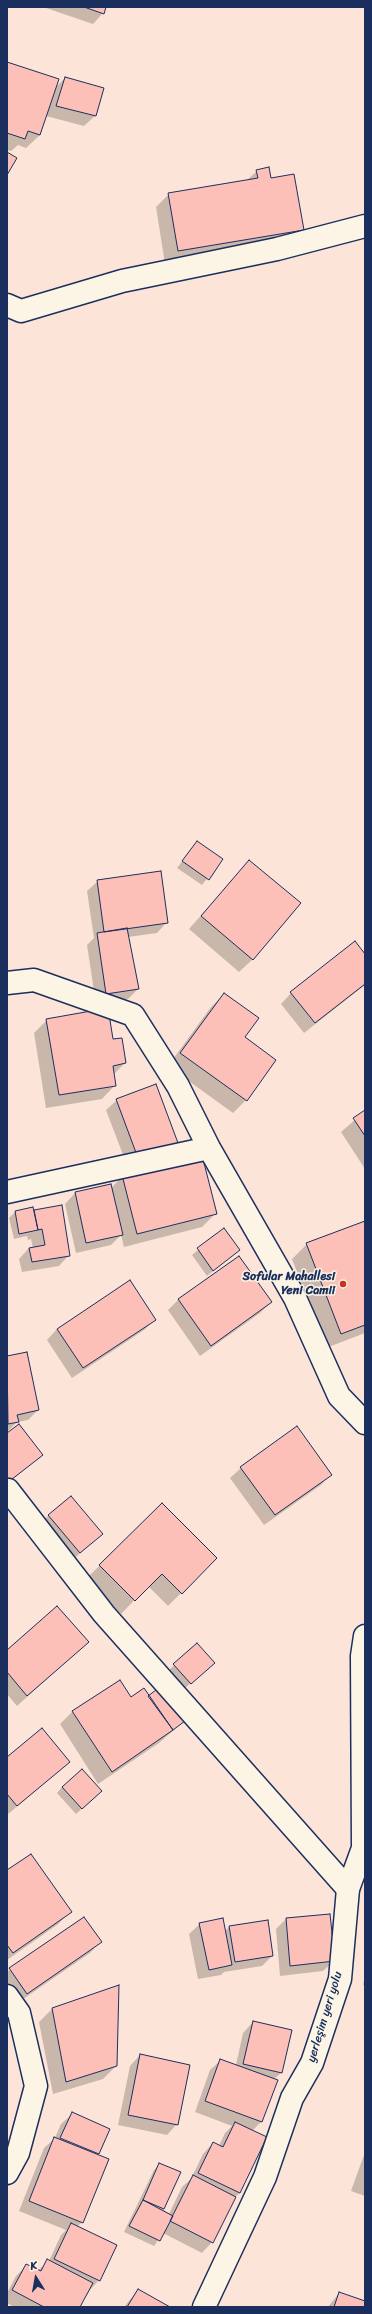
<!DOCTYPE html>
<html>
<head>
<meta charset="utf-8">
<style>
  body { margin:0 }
  #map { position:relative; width:372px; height:2314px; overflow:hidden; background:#fce5d8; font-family:Sriracha,sans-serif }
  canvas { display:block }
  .frame { position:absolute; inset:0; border:8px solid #1b2f5e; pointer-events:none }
  .north { position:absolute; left:16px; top:2258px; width:40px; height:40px; -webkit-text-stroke:3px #fcf5e5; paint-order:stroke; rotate:349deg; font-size:11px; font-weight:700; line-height:16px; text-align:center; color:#1b2f5e }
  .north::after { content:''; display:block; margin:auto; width:14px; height:18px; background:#1b2f5e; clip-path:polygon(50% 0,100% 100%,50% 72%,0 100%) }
</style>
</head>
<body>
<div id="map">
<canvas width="372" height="2314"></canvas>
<div class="frame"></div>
<div class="north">K</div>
</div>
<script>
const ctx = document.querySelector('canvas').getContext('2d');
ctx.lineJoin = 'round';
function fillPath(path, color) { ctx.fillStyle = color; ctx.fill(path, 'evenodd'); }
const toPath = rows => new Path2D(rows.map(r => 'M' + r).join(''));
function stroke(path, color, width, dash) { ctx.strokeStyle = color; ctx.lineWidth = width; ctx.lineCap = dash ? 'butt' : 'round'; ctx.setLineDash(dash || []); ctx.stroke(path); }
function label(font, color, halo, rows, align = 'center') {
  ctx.font = font + ' Sriracha,sans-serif'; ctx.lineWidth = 3; ctx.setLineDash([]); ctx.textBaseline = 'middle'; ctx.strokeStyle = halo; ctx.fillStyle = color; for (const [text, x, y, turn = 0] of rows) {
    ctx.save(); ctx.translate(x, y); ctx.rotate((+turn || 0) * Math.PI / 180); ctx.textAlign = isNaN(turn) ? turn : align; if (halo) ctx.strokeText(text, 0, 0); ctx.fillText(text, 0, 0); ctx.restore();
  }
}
fillPath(toPath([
  [43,7,105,7,103,13,93,24],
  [7,63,55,88,65,78,102,89,95,116,84,126,46,116,40,135,26,148,18,145,11,151,7,150],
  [257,171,303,230,289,243,165,264,156,207,169,194,246,181],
  [197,842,222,860,202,885,177,868],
  [249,861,253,959,239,972,189,929],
  [98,881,167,922,157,933,128,937,138,989,128,999,96,1004,87,945,94,938,87,891],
  [365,956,365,985,304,1033,281,1004,291,993],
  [224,994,243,1037,246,1100,233,1113,168,1066,211,1007],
  [47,1020,125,1063,113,1075,115,1085,102,1099,46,1108,34,1033],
  [117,1100,177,1143,166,1154,128,1168,106,1110],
  [365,1111,365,1169,341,1132],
  [123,1176,216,1213,202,1227,124,1247,121,1235,111,1245,76,1253,65,1204,75,1193,111,1188],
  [35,1211,69,1255,59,1266,22,1272,19,1259,29,1248,33,1248,31,1239,28,1240,27,1236,14,1239,9,1218,15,1212],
  [365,1222,365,1333,326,1348,292,1259,307,1244],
  [224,1229,239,1250,207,1276,192,1255],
  [238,1257,271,1302,260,1313,200,1356,168,1310,178,1300],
  [129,1282,155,1320,144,1330,72,1378,47,1340,57,1329],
  [27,1353,38,1410,28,1420,17,1422,7,1432,7,1358],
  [7,1434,41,1455,7,1484],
  [241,1468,331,1474,321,1485,264,1525,230,1478],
  [162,1504,216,1558,168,1606,148,1586,121,1614,86,1579],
  [49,1515,102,1534,69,1563,38,1526],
  [88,1642,17,1706,7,1694,7,1651],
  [197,1644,208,1668,184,1689,168,1671],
  [149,1697,184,1721,159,1743,98,1784,60,1724,73,1711,130,1698],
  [7,1758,69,1762,7,1815],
  [62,1787,95,1797,76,1814,57,1793],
  [7,1871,70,1912,57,1925,7,1960],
  [330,1915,334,1961,323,1971,280,1976,276,1929,286,1919],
  [83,1918,100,1942,90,1953,16,2004,7,1991,7,1972],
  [200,1924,225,1931,230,1926,272,1956,262,1966,224,1972,221,1975,198,1979,189,1934],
  [365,1976,365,1986,363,1985],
  [53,2008,116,2066,103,2079,53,2094,39,2022],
  [253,2022,290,2030,281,2073,274,2079,277,2080,261,2122,252,2131,240,2193,234,2198,212,2242,202,2253,163,2233,154,2246,124,2232,154,2170,160,2164,180,2173,163,2209,169,2214,182,2187,191,2179,203,2154,213,2143,219,2146,225,2133,232,2126,195,2112,210,2070,221,2060,236,2065,243,2033],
  [140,2055,177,2124,167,2135,118,2125,130,2066],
  [72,2114,109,2129,97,2155,82,2222,77,2227,99,2280,89,2291,79,2307,14,2307,7,2303,7,2293,16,2276,27,2265,37,2271,49,2261,61,2235,66,2230,19,2211,44,2148,55,2138,61,2124],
  [365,2152,365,2196,351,2191],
  [138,2290,168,2307,124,2307],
  [339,2293,365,2302,365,2307,328,2307]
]), '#0003');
const building = toPath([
  [84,7,106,7,104,14,84,7],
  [7,62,59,79,40,135,28,131,25,139,7,133,7,62],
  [65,77,104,88,96,116,56,106,65,77],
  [7,152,17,158,7,175,7,152],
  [269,167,271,178,294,174,304,230,178,251,168,193,258,178,256,170,269,167],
  [197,841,223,859,209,880,182,861,197,841],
  [249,860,301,903,253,960,201,916,249,860],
  [161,871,168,923,104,932,97,880,161,871],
  [127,928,139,989,106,994,97,933,127,928],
  [355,941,365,954,365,984,315,1023,290,992,355,941],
  [224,993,259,1018,245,1037,276,1060,247,1101,180,1053,224,993],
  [108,1008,113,1039,122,1038,126,1063,113,1066,116,1086,59,1095,46,1019,108,1008],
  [156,1084,178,1143,138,1158,116,1099,156,1084],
  [365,1110,365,1136,353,1118,365,1110],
  [202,1155,217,1214,137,1234,122,1175,202,1155],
  [111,1184,123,1235,86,1243,75,1192,111,1184],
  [62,1205,70,1256,32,1262,29,1248,45,1245,42,1229,38,1230,34,1210,62,1205],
  [33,1207,38,1230,19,1234,15,1211,33,1207],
  [365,1221,365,1325,341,1334,306,1243,365,1221],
  [224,1228,240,1250,213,1271,197,1248,224,1228],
  [239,1256,272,1302,211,1346,178,1299,239,1256],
  [130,1280,156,1320,83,1368,57,1329,130,1280],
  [27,1352,39,1410,17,1415,19,1422,8,1424,7,1356,27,1352],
  [19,1424,43,1455,7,1483,7,1433,19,1424],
  [297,1426,332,1475,275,1515,240,1467,297,1426],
  [71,1496,103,1534,80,1553,48,1515,71,1496],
  [162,1503,217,1558,182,1594,162,1574,135,1601,99,1565,162,1503],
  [57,1606,89,1642,27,1696,7,1672,7,1650,57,1606],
  [197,1643,215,1663,191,1684,173,1664,197,1643],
  [120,1680,131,1697,144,1688,173,1730,112,1772,72,1711,120,1680],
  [160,1687,185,1721,173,1730,148,1696,160,1687],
  [42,1728,70,1762,17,1806,7,1794,7,1757,42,1728],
  [82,1769,102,1791,82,1809,62,1787,82,1769],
  [31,1854,72,1912,13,1953,7,1945,7,1870,31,1854],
  [330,1914,335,1961,290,1966,286,1918,330,1914],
  [84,1917,102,1942,27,1994,9,1968,84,1917],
  [223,1918,232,1965,209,1970,199,1923,223,1918],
  [268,1920,273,1956,235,1962,229,1926,268,1920],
  [119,1985,117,2066,66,2082,52,2008,119,1985],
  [253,2021,292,2030,282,2073,243,2064,253,2021],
  [140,2054,190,2065,178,2125,128,2115,140,2054],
  [220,2059,278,2080,262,2122,205,2101,220,2059],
  [72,2112,110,2129,99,2154,60,2138,72,2112],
  [235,2122,267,2137,240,2193,198,2173,213,2142,223,2147,235,2122],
  [54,2137,109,2159,83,2223,29,2201,54,2137],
  [159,2163,181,2172,164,2209,143,2200,159,2163],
  [193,2175,236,2197,213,2243,170,2221,193,2175],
  [143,2200,173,2216,160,2241,129,2226,143,2200],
  [71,2223,117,2245,100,2281,54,2259,71,2223],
  [47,2259,93,2283,80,2307,44,2307,12,2290,26,2264,41,2271,47,2259],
  [138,2289,170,2307,127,2307,138,2289],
  [339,2292,365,2301,365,2307,334,2307,339,2292]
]);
fillPath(building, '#fcc0b9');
stroke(building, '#1b2f5e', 1);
const minor = toPath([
  [7,305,21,311,122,281,277,249,365,226],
  [7,983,34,980,133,1015,178,1086,209,1148,295,1298,339,1396,365,1423],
  [7,1192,209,1148],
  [8,1490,104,1614,348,1889],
  [7,1996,19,2013,36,2086,18,2153,7,2173]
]);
const tertiary = toPath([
  [204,2307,265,2177,292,2098,312,2063,340,1979,348,1889,363,1848,362,1656,365,1636]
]);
stroke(minor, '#1b2f5e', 25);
stroke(tertiary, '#1b2f5e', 25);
stroke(minor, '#fcf5e5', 22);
stroke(tertiary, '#fcf5e5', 22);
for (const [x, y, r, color] of [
  [343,1284,4,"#c8321e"]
]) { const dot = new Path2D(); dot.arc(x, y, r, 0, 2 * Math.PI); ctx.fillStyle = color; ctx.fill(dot); stroke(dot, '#fcf5e5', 1.5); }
label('bold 12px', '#1b2f5e', '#fcf5e5', [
  ["Sofular Mahallesi",335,1277],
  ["Yeni Camii",335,1291]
], 'right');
label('12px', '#1b2f5e', '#fcf5e5', [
  ["yerleşim yeri yolu",325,2017,-73]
]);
</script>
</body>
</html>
